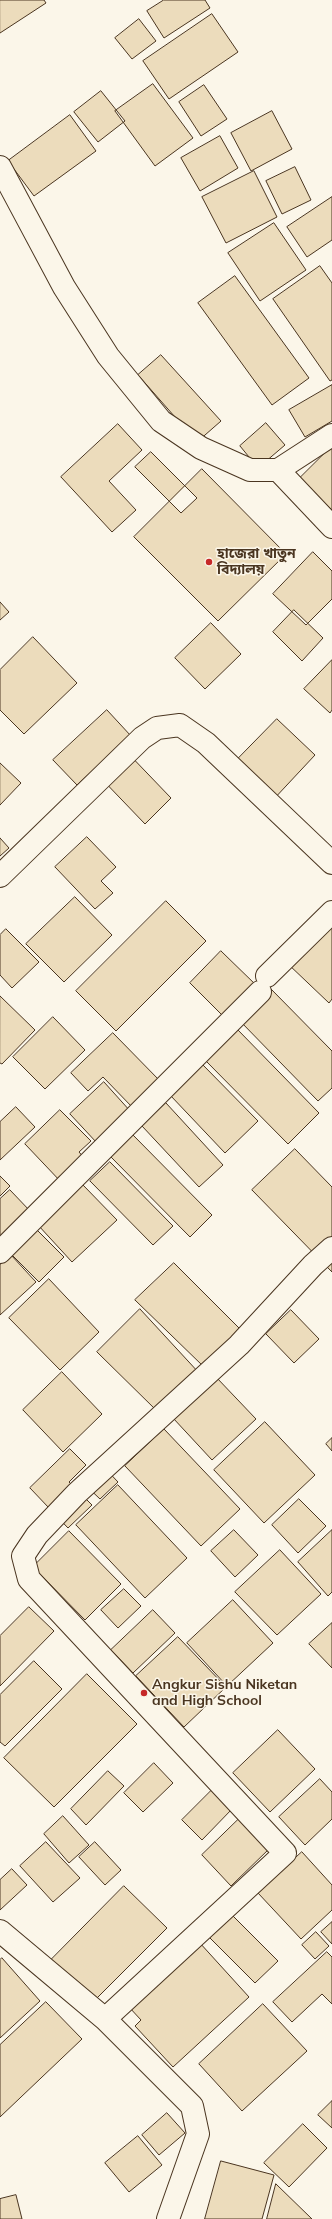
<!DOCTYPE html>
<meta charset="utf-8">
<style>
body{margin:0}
canvas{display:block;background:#fbf6e9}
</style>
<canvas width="332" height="2219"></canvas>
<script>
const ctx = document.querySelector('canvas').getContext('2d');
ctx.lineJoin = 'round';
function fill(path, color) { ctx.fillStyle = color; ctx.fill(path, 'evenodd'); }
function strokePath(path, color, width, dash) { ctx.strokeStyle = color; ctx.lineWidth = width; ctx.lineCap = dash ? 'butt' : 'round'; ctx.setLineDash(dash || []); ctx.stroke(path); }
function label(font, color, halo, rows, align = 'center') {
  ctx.font = font + ' Mulish,"Noto Sans Bengali",sans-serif'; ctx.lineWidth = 3; ctx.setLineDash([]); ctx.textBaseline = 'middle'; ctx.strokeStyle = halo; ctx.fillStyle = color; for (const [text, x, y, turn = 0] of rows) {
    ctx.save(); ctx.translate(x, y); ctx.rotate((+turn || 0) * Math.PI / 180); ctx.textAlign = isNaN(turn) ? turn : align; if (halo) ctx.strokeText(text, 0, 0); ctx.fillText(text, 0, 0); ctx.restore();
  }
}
const building = new Path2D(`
 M 0,0 L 44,0 L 46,3 L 0,33 Z
 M 164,0 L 205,0 L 210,8 L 164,38 L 147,11 Z
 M 212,14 L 238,52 L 169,99 L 143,61 Z
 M 139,19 L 156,41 L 132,59 L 115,38 Z
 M 153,84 L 193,138 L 155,166 L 115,111 Z
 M 204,85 L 227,119 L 201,136 L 179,102 Z
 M 101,91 L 125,121 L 98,142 L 74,112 Z
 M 272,111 L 292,149 L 251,171 L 231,133 Z
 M 70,115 L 96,151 L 34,196 L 8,161 Z
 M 220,136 L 238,168 L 200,191 L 181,158 Z
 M 295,167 L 311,200 L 282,214 L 266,181 Z
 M 254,171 L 277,217 L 226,243 L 202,197 Z
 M 332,197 L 332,240 L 307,257 L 287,227 Z
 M 274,223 L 306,270 L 260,301 L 228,253 Z
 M 320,266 L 332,283 L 332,380 L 330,381 L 273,299 Z
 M 235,276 L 309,378 L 272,405 L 198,303 Z
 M 161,355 L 221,421 L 197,442 L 138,375 Z
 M 332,385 L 332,421 L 305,437 L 289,410 Z
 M 266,423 L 285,445 L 258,468 L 240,446 Z
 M 118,424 L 142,450 L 109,481 L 136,510 L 112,532 L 61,477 Z
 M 332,446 L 332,510 L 300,478 Z
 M 151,452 L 197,498 L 181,513 L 135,467 Z
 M 202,469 L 286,554 L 218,621 L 134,537 Z
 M 313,552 L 332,571 L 332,599 L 306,625 L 273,594 Z
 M 0,602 L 9,612 L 0,620 Z
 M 294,610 L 323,638 L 302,661 L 273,632 Z
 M 211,623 L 241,654 L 205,689 L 175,658 Z
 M 33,637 L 77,683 L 24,734 L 0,710 L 0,670 Z
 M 332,660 L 332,710 L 330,713 L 304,689 Z
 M 107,710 L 131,736 L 77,785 L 53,760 Z
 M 277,719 L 315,755 L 272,801 L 233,764 Z
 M 123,748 L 171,798 L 145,824 L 97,774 Z
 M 0,763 L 21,783 L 0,805 Z
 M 87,837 L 116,867 L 101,881 L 113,893 L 95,909 L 55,867 Z
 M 0,838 L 9,848 L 0,856 Z
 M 75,897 L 112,935 L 64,982 L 26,944 Z
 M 166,901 L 206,941 L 116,1031 L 76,991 Z
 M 332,920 L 332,999 L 329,1003 L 287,963 Z
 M 6,929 L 39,962 L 12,988 L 0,975 L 0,935 Z
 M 221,951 L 257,986 L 225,1018 L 190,983 Z
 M 271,989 L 332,1051 L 332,1088 L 318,1101 L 239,1020 Z
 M 0,996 L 35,1030 L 2,1064 L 0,1063 Z
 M 53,1017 L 85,1050 L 45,1089 L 13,1057 Z
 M 237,1029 L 319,1113 L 288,1144 L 205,1060 Z
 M 113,1033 L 161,1082 L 134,1109 L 103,1077 L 88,1091 L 71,1073 Z
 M 202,1064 L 258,1121 L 225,1153 L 170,1095 Z
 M 104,1082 L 131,1112 L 97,1143 L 70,1114 Z
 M 166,1103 L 223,1165 L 199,1187 L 142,1126 Z
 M 16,1107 L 35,1127 L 0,1160 L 0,1122 Z
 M 60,1110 L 91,1141 L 79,1152 L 86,1160 L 62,1183 L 25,1144 Z
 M 131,1133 L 212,1215 L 190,1237 L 109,1155 Z
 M 295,1149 L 332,1187 L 332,1272 L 252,1190 Z
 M 110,1162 L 173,1226 L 153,1245 L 90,1181 Z
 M 0,1176 L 10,1186 L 0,1196 Z
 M 82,1184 L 117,1220 L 72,1262 L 38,1225 Z
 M 10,1190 L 31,1212 L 0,1241 L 0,1199 Z
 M 34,1227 L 64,1257 L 39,1282 L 9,1252 Z
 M 11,1255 L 36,1282 L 0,1315 L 0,1265 Z
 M 174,1263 L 241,1330 L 204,1367 L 135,1300 Z
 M 49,1279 L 99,1332 L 60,1370 L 9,1318 Z
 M 140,1309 L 200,1374 L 157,1411 L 97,1352 Z
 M 291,1310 L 319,1339 L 294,1363 L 266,1334 Z
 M 62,1372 L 102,1414 L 63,1452 L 23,1410 Z
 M 216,1377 L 256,1419 L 212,1460 L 173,1418 Z
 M 265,1422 L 315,1475 L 264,1523 L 214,1470 Z
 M 164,1429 L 240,1509 L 201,1546 L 125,1466 Z
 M 332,1438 L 332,1451 L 326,1444 Z
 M 70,1449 L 86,1465 L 69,1482 L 92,1505 L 68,1528 L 30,1488 Z
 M 100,1463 L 118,1482 L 100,1499 L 81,1481 Z
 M 118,1485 L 187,1558 L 145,1598 L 76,1525 Z
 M 299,1499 L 326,1526 L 298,1553 L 272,1525 Z
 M 234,1530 L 258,1555 L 235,1577 L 211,1551 Z
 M 332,1530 L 332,1592 L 328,1596 L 298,1562 Z
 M 69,1531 L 121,1584 L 85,1620 L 33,1567 Z
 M 280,1550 L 321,1594 L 277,1635 L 235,1592 Z
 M 124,1589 L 141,1606 L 118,1628 L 101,1610 Z
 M 233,1600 L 273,1643 L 227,1686 L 187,1643 Z
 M 29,1607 L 54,1631 L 0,1686 L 0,1636 Z
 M 153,1610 L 175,1633 L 133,1673 L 111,1650 Z
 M 332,1623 L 332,1668 L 309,1644 Z
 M 178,1637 L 226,1687 L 184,1727 L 136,1676 Z
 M 34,1661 L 62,1689 L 5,1746 L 0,1742 L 0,1695 Z
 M 87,1674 L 137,1724 L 54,1807 L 4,1758 Z
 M 278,1730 L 315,1769 L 270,1812 L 233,1773 Z
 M 154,1763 L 173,1783 L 143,1812 L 124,1793 Z
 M 108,1771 L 124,1786 L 86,1825 L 71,1809 Z
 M 320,1779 L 332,1792 L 332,1819 L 305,1845 L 279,1817 Z
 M 213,1789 L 233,1808 L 202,1840 L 182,1820 Z
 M 63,1816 L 89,1845 L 69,1863 L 44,1834 Z
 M 241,1817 L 270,1848 L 231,1886 L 202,1855 Z
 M 46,1842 L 80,1878 L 53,1902 L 20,1866 Z
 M 95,1842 L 121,1870 L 105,1885 L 79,1857 Z
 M 302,1852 L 332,1885 L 332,1910 L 301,1939 L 258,1893 Z
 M 12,1869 L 27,1885 L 0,1910 L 0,1880 Z
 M 124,1886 L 167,1928 L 91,2004 L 49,1962 Z
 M 230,1913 L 278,1961 L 255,1983 L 207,1935 Z
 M 332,1922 L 332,1944 L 321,1932 Z
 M 316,1932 L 329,1946 L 315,1959 L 302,1945 Z
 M 199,1942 L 249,1997 L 173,2067 L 135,2026 L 141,2020 L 129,2007 Z
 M 327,1952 L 332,1957 L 332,2004 L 322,1994 L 292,2022 L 273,2002 Z
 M 2,1958 L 40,2001 L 0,2038 L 0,1960 Z
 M 46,2002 L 82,2039 L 0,2117 L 0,2045 Z
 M 263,2004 L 307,2051 L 242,2111 L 199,2064 Z
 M 332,2101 L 332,2128 L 318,2115 Z
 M 167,2113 L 185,2133 L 159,2155 L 142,2135 Z
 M 303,2124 L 327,2148 L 289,2187 L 264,2163 Z
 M 138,2136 L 162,2165 L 129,2192 L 105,2163 Z
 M 221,2161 L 274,2175 L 262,2219 L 205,2219 Z
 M 276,2184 L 312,2219 L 267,2219 Z
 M 16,2195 L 22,2219 L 0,2219 L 0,2199 Z`);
const minor = new Path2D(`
 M 0,167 L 64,287 L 108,356 L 161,421 L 201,448 L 250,470 L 278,470 L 332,435
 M 278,470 L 332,527
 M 0,876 L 142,738 L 157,728 L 180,725 L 206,743 L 332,863
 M 267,976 L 332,912
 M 0,1252 L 260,992
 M 0,1931 L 105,2019 L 192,2106 L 198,2134 L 168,2219
 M 105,2019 L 285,1853 L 29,1579 L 23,1556 L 37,1535 L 77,1493 L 239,1345 L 313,1265 L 332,1248`);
const markers = [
 [209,562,4,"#c62828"],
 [144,1693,4,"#c62828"]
];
const poiNames = [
 ["হাজেরা খাতুন",217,554],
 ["বিদ্যালয়",217,570],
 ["Angkur Sishu Niketan",152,1685],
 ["and High School",152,1701]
];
fill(building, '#ecdcbc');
strokePath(building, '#4a3520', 1);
strokePath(minor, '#4a3520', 24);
strokePath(minor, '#fbf6e9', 22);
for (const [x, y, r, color] of markers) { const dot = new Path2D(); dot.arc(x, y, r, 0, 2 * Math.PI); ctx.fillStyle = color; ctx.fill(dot); strokePath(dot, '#fbf6e9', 1.5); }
label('bold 14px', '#4a3520', '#fbf6e9', poiNames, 'left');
</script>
